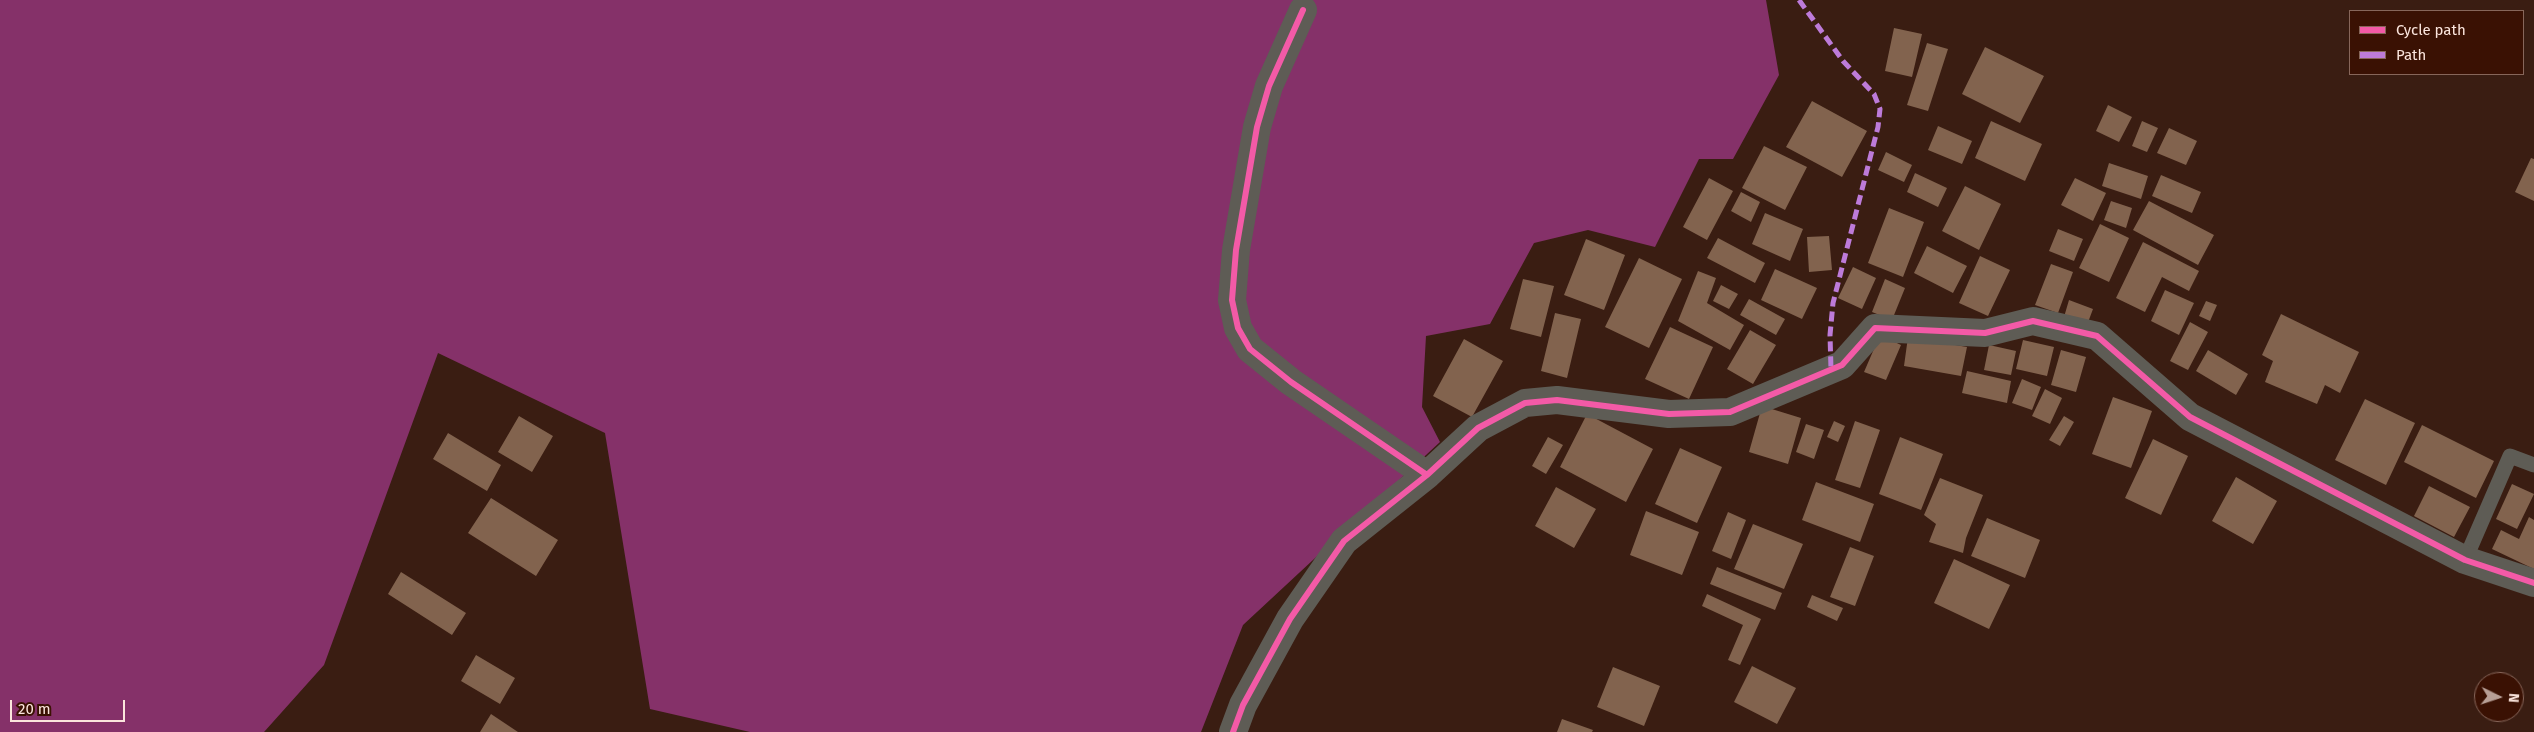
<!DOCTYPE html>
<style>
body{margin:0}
#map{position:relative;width:2534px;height:732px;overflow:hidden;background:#3a1d12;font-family:"Fira Sans",sans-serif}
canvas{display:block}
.legend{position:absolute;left:2349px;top:10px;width:175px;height:65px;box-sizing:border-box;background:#3a1103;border:1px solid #87665a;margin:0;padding:6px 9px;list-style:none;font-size:15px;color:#fbe5dd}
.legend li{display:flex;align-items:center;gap:10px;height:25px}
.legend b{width:25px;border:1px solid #87665a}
.north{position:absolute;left:2474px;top:672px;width:50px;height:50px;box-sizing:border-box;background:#3a1103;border:1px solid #87665a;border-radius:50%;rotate:94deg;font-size:14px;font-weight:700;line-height:20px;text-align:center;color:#fbe5dd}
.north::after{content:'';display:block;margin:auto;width:18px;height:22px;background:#b79f96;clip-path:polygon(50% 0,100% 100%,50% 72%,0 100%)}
.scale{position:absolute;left:10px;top:700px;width:115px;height:22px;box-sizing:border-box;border:2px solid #fbe5dd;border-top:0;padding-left:6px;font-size:15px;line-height:18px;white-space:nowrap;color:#fbe5dd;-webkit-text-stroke:4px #3a1103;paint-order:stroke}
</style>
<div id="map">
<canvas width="2534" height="732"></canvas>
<ul class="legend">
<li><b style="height:6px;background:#f35aa7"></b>Cycle path</li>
<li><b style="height:6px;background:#bd7bd9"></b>Path</li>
</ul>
<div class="north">N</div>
<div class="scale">20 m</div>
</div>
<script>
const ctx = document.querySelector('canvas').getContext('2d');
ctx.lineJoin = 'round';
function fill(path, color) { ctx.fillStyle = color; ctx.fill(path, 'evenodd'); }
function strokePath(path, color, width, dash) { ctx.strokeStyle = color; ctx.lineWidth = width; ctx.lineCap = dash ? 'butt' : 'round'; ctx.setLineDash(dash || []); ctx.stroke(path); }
const forest = new Path2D(`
 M 0,0 L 1766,0 L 1779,75 L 1733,159 L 1699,159 L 1655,247 L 1588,230 L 1534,243 L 1490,324 L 1426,336 L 1422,407 L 1440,442 L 1243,625 L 1201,732 L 750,732 L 650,709 L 605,433 L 438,353 L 324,665 L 264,732 L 0,732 Z`);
const building = new Path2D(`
 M 1894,28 L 1922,34 L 1912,77 L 1885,71 Z
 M 1927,43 L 1948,49 L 1928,111 L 1907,105 Z
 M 1985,47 L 2044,76 L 2020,123 L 1962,94 Z
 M 1812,101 L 1867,131 L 1842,177 L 1786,147 Z
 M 2108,105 L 2132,117 L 2119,142 L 2096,131 Z
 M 1991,121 L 2042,144 L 2025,181 L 1975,158 Z
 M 2142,121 L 2158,128 L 2147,152 L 2132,146 Z
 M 1938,126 L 1972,141 L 1962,164 L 1928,150 Z
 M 2169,128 L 2197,141 L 2186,165 L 2157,153 Z
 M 1764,146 L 1807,167 L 1785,210 L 1742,188 Z
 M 1886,152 L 1912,165 L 1904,182 L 1878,170 Z
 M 2531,158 L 2534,159 L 2534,201 L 2515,192 Z
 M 2109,163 L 2148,176 L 2141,199 L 2102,186 Z
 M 1915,173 L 1947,188 L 1938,207 L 1907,192 Z
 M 2161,175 L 2201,192 L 2192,213 L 2152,196 Z
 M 1709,178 L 1733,191 L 1707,240 L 1683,227 Z
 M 2075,178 L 2106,193 L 2093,221 L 2061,205 Z
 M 1965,186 L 2001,204 L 1979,250 L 1942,231 Z
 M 1741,192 L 1760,202 L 1751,222 L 1731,211 Z
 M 2111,201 L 2132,208 L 2126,228 L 2104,220 Z
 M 2149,201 L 2214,235 L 2198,265 L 2133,230 Z
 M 1889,208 L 1924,222 L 1903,277 L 1868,263 Z
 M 1765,213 L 1803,229 L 1790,261 L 1752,244 Z
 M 2100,224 L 2129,238 L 2109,282 L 2079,268 Z
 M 2058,229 L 2083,239 L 2074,261 L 2049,251 Z
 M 1829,236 L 1832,270 L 1809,272 L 1807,237 Z
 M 1718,238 L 1765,263 L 1755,283 L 1707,258 Z
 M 1586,239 L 1625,255 L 1604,310 L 1564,295 Z
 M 2143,242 L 2199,271 L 2189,291 L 2162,277 L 2145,312 L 2116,298 Z
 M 1927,246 L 1967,266 L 1953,293 L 1914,273 Z
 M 1980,256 L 2010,270 L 1988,316 L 1959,303 Z
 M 1639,258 L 1682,279 L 1649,348 L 1605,327 Z
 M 2051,264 L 2073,272 L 2058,313 L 2035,305 Z
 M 1853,267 L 1876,278 L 1862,309 L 1838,298 Z
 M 1775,269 L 1817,288 L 1802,319 L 1761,300 Z
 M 1698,271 L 1716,278 L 1707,303 L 1744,325 L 1730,350 L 1678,321 Z
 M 1523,279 L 1554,286 L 1541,337 L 1510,329 Z
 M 1885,279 L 1905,288 L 1892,320 L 1872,312 Z
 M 1721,285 L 1738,294 L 1729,309 L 1713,301 Z
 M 2165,290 L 2194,303 L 2179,335 L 2151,321 Z
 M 1749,299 L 1785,319 L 1776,335 L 1740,315 Z
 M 2069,300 L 2093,309 L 2087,325 L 2064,317 Z
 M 2206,301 L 2217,305 L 2210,321 L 2199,316 Z
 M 1555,313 L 1581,319 L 1567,378 L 1541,371 Z
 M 2281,314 L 2359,352 L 2340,393 L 2325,385 L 2317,404 L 2265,382 L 2273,361 L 2262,355 Z
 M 2190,322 L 2208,332 L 2188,370 L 2170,361 Z
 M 1670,327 L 1713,347 L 1689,399 L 1645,379 Z
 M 1750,330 L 1776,345 L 1753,384 L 1727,369 Z
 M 1880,335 L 1901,345 L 1886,380 L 1864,372 Z
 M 1908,337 L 1967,347 L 1961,376 L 1904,366 Z
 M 1464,339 L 1503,361 L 1472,417 L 1433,396 Z
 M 2023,340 L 2054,347 L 2047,376 L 2016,369 Z
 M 1989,345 L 2016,351 L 2011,375 L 1984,370 Z
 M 2061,350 L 2086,357 L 2076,392 L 2051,385 Z
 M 2208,350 L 2248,374 L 2236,395 L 2196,371 Z
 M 1967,371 L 2011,381 L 2007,403 L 1962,393 Z
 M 2022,379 L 2041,387 L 2032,410 L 2012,403 Z
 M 2045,389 L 2062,398 L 2050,424 L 2032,416 Z
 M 2113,397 L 2152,411 L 2131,468 L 2092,454 Z
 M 2365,399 L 2415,423 L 2386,485 L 2335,460 Z
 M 1762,406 L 1801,418 L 1788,464 L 1749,452 Z
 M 1587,414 L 1653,449 L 1626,502 L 1560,467 Z
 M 519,416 L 553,436 L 532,472 L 498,452 Z
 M 2064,416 L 2074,422 L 2060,446 L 2049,440 Z
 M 1834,421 L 1845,426 L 1838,442 L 1827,437 Z
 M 1855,421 L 1880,430 L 1860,488 L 1835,480 Z
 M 1806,424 L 1824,430 L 1814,459 L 1796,452 Z
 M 2422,425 L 2494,461 L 2476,498 L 2404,462 Z
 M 448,433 L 501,465 L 487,491 L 433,459 Z
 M 1548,437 L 1563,445 L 1546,474 L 1532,466 Z
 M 1900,437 L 1943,454 L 1921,510 L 1879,494 Z
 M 2153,439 L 2188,456 L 2161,515 L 2125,498 Z
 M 1680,448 L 1722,467 L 1697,523 L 1655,504 Z
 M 2236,477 L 2277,501 L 2253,544 L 2212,521 Z
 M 1940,478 L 1983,495 L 1966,538 L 1963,553 L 1929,542 L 1936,524 L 1924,515 Z
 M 1816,482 L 1874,504 L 1860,542 L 1802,520 Z
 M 2512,484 L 2534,494 L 2517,529 L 2496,519 Z
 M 2429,486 L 2470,507 L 2454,537 L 2414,516 Z
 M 1556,487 L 1596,509 L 1574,548 L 1535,526 Z
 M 491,498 L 558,540 L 536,576 L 468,533 Z
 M 1646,511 L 1699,532 L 1682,575 L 1630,555 Z
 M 1728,512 L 1746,520 L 1731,559 L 1712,551 Z
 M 2529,517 L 2534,520 L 2534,569 L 2492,549 L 2501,530 L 2519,539 Z
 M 1987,518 L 2040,540 L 2025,578 L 1971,556 Z
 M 1753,524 L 1803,544 L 1784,589 L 1734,569 Z
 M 1850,547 L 1874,556 L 1855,606 L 1830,597 Z
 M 1954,559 L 2010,585 L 1989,629 L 1934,603 Z
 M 1717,567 L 1782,593 L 1775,610 L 1710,584 Z
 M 401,572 L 466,613 L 452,635 L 388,594 Z
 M 1707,594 L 1761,619 L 1740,665 L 1728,660 L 1743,625 L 1702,606 Z
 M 1812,595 L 1843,608 L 1837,621 L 1807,607 Z
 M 476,655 L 515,678 L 500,704 L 461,681 Z
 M 1752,666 L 1796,688 L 1777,724 L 1734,702 Z
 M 1613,667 L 1660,686 L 1644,726 L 1597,707 Z
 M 491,714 L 518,732 L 480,732 Z
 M 1562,719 L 1593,730 L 1592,732 L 1557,732 Z`);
const service = new Path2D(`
 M 2465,560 L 2510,456 L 2534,465`);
const minor = new Path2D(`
 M 1303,10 L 1269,86 L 1257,127 L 1236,250 L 1232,300 L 1238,328 L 1250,349 L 1291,382 L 1427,475
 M 1233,732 L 1243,705 L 1290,619 L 1344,541 L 1427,475 L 1478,428 L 1525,403 L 1557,400 L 1669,414 L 1730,412 L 1842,365 L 1875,328 L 1985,333 L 2033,321 L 2097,336 L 2190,417 L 2465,560 L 2534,583`);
const quiet = new Path2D(`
 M 1799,0 L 1843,61 L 1874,94 L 1880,109 L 1878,127 L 1833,303 L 1830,335 L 1831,369`);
const cycleway = new Path2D(`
 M 1303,10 L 1269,86 L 1257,127 L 1236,250 L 1232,300 L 1238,328 L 1250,349 L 1291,382 L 1427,475
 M 1233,732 L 1243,705 L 1290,619 L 1344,541 L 1427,475 L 1478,428 L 1525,403 L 1557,400 L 1669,414 L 1730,412 L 1842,365 L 1875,328 L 1985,333 L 2033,321 L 2097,336 L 2190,417 L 2465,560 L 2534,583`);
fill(forest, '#853169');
fill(building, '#82634e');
strokePath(service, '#5e5c55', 15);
strokePath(minor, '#5e5c55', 28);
strokePath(quiet, '#bd7bd9', 5, [10, 5]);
strokePath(cycleway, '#f35aa7', 6);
</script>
